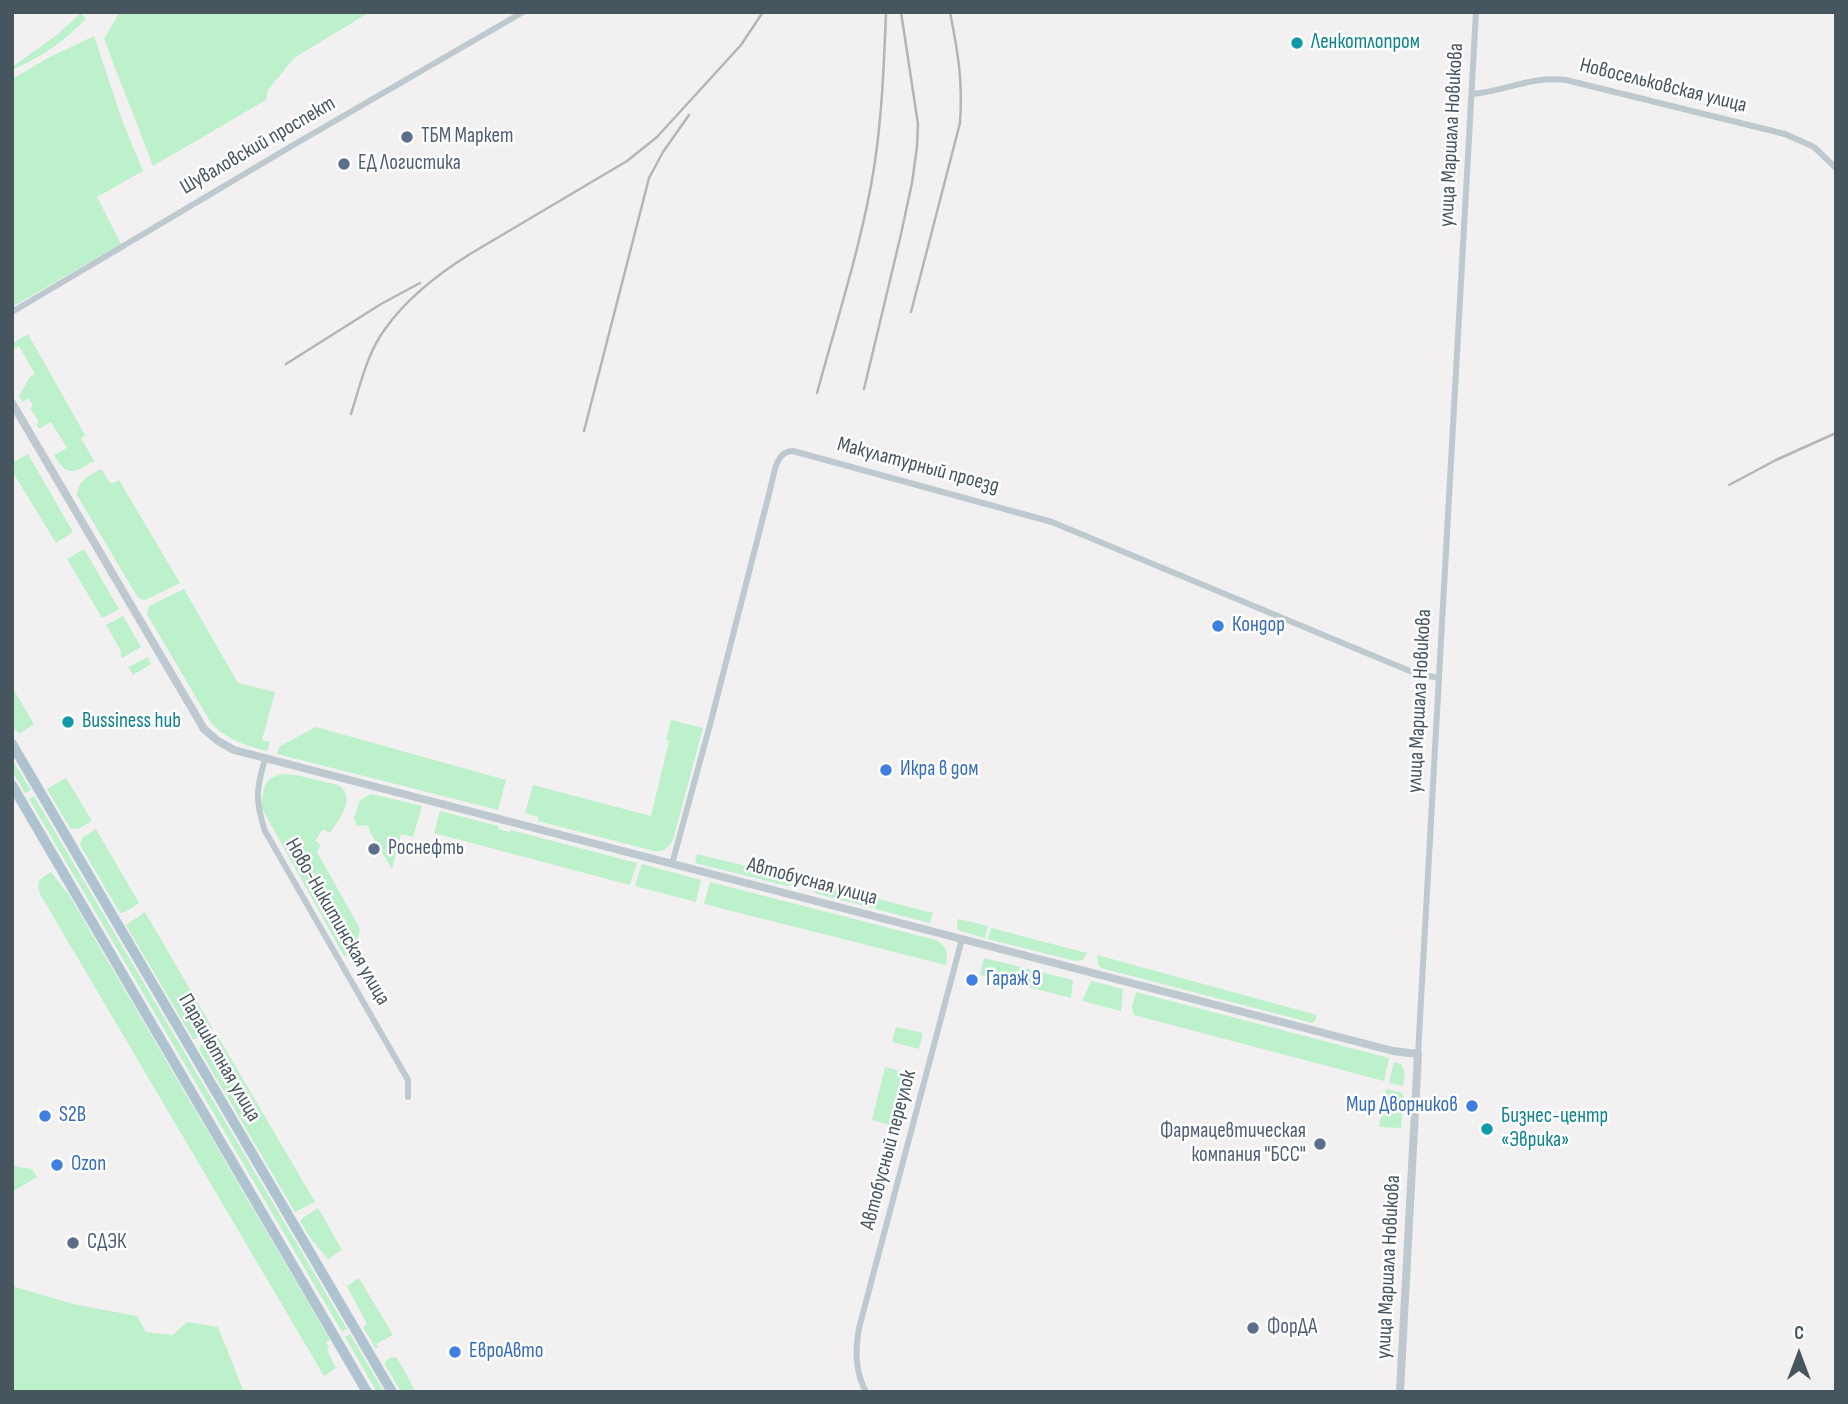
<!DOCTYPE html>
<meta charset="utf-8">
<style>
body{margin:0}
#map{position:relative;width:1848px;height:1404px;overflow:hidden;background:#f2f0f0;font-family:"Sofia Sans Condensed",sans-serif}
canvas{display:block}
.frame{position:absolute;inset:0;border:14px solid #47555e;pointer-events:none}
.north{position:absolute;left:1764px;top:1320px;width:70px;height:70px;-webkit-text-stroke:5px #fff;paint-order:stroke;rotate:0deg;font-size:19px;font-weight:700;line-height:28px;text-align:center;color:#47555e}
.north::after{content:'';display:block;margin:auto;width:24px;height:32px;background:#47555e;clip-path:polygon(50% 0,100% 100%,50% 72%,0 100%)}
</style>
<div id="map">
<canvas width="1848" height="1404"></canvas>
<div class="frame"></div>
<div class="north">С</div>
</div>
<script>
const ctx = document.querySelector('canvas').getContext('2d');
ctx.lineJoin = 'round';
function fill(path, color) { ctx.fillStyle = color; ctx.fill(path, 'evenodd'); }
function strokePath(path, color, width, dash) { ctx.strokeStyle = color; ctx.lineWidth = width; ctx.lineCap = dash ? 'butt' : 'round'; ctx.setLineDash(dash || []); ctx.stroke(path); }
function label(font, color, halo, rows, align = 'center') {
  ctx.font = font + ' "Sofia Sans Condensed",sans-serif'; ctx.lineWidth = 5; ctx.setLineDash([]); ctx.textBaseline = 'middle'; ctx.strokeStyle = halo; ctx.fillStyle = color; for (const [text, x, y, turn = 0] of rows) {
    ctx.save(); ctx.translate(x, y); ctx.rotate((+turn || 0) * Math.PI / 180); ctx.textAlign = isNaN(turn) ? turn : align; if (halo) ctx.strokeText(text, 0, 0); ctx.fillText(text, 0, 0); ctx.restore();
  }
}
const green = new Path2D(`
 M 120,12 L 370,12 L 294,58 L 268,90 L 266,100 L 153,166 L 104,39 Z
 M 81,13 L 86,19 C 60,44 45,55 12,70 L 12,67 L 57,35 Z
 M 94,36 L 122,120 L 143,171 L 97,197 L 121,244 L 12,307 L 12,79 L 50,57 Z
 M 28,334 L 85,435 L 81,438 L 94,461 C 74,472 68,479 54,455 L 67,448 L 51,422 L 39,429 L 36,424 L 39,422 L 30,408 L 33,406 L 29,398 L 22,402 L 19,396 L 30,377 L 35,374 L 19,346 L 12,350 L 12,344 Z
 M 28,454 L 73,532 L 56,543 L 12,471 L 12,463 Z
 M 101,469 L 111,484 L 119,480 L 180,583 L 145,600 L 138,598 L 77,495 C 79,479 89,476 101,469 Z
 M 84,549 L 119,609 L 102,618 L 67,559 Z
 M 184,589 L 238,683 L 275,692 L 262,740 L 270,742 L 267,751 C 245,745 227,740 211,723 L 147,614 L 149,606 Z
 M 123,616 L 141,647 L 122,658 L 120,654 L 122,653 L 106,625 Z
 M 148,657 L 151,664 L 133,675 L 128,667 Z
 M 12,687 L 34,724 L 19,734 L 12,726 Z
 M 671,720 L 703,728 L 673,840 C 668,848 663,852 654,851 L 538,821 L 538,817 L 525,813 L 533,785 L 651,816 L 669,741 L 666,740 Z
 M 316,727 L 506,780 L 498,810 L 277,754 L 280,746 Z
 M 12,759 L 31,790 L 25,793 L 12,771 Z
 M 283,774 L 296,775 L 338,785 C 357,798 339,819 330,833 L 323,829 L 315,841 L 321,845 L 317,852 L 358,925 L 360,929 L 354,953 L 352,956 L 344,956 L 261,807 C 265,787 261,779 283,774 Z
 M 66,778 L 92,821 L 78,829 L 70,828 L 47,789 Z
 M 372,794 L 422,806 L 413,837 L 401,834 L 392,869 L 370,832 L 368,825 L 357,826 L 354,818 L 360,800 Z
 M 34,796 L 347,1329 L 342,1332 L 29,799 Z
 M 440,811 L 498,826 L 498,829 L 510,832 L 511,830 L 637,863 L 630,885 L 434,833 Z
 M 96,829 L 139,903 L 125,912 L 120,913 L 80,845 L 82,838 Z
 M 697,854 L 798,879 L 791,885 L 787,886 L 695,863 Z
 M 642,864 L 701,880 L 696,902 L 635,886 Z
 M 51,872 L 69,895 L 330,1340 L 326,1342 L 329,1348 L 327,1350 L 336,1368 L 324,1376 L 40,894 L 38,887 L 39,880 Z
 M 807,881 L 875,899 L 873,908 L 817,894 L 808,887 Z
 M 710,882 L 936,940 C 947,947 948,953 946,965 L 704,904 Z
 M 878,899 L 933,913 L 930,923 L 875,909 Z
 M 145,912 L 213,1029 L 198,1038 L 193,1039 L 126,925 Z
 M 958,919 L 988,926 L 985,938 L 958,930 L 957,926 Z
 M 991,928 L 1087,953 L 1083,960 L 1075,961 L 988,939 Z
 M 1097,955 L 1317,1015 L 1315,1021 L 1312,1023 L 1101,968 L 1098,964 Z
 M 984,958 L 1073,980 L 1071,998 L 980,975 Z
 M 1091,981 L 1123,989 L 1121,1011 L 1082,1001 Z
 M 1136,992 L 1389,1058 L 1384,1081 L 1134,1015 L 1132,1007 Z
 M 896,1027 L 923,1033 L 919,1049 L 892,1042 Z
 M 217,1035 L 315,1202 L 295,1212 L 199,1049 L 202,1044 Z
 M 1394,1062 L 1401,1064 C 1406,1072 1405,1078 1403,1086 L 1389,1083 Z
 M 885,1067 L 912,1074 L 899,1124 L 894,1126 L 872,1120 Z
 M 1386,1089 L 1403,1093 L 1401,1128 L 1379,1127 Z
 M 12,1166 L 32,1169 L 37,1177 L 12,1192 Z
 M 318,1208 L 342,1250 L 328,1259 L 311,1239 L 300,1221 L 303,1218 Z
 M 359,1278 L 393,1335 L 376,1344 L 378,1347 L 376,1349 L 363,1327 L 367,1324 L 347,1286 Z
 M 12,1286 L 73,1304 L 137,1316 L 146,1332 L 173,1335 L 187,1322 L 218,1327 L 244,1392 L 12,1392 Z
 M 350,1334 L 384,1392 L 377,1392 L 345,1337 Z
 M 392,1357 L 397,1358 L 416,1392 L 401,1392 L 385,1365 L 385,1361 Z`);
const minor = new Path2D(`
 M 1472,94 C 1507,91 1528,76 1566,80 L 1785,134 L 1814,147 L 1836,168
 M 12,312 L 295,144 L 523,12
 M 265,759 C 256,790 255,800 265,831 L 408,1080 L 408,1097
 M 672,864 L 711,721 L 770,490 C 774,475 775,451 793,451 L 1052,522 L 1417,674 L 1439,678
 M 1418,1054 L 1476,12
 M 866,1392 C 855,1371 855,1351 859,1328 L 962,939`);
const tertiary = new Path2D(`
 M 12,403 L 204,729 L 218,741 L 234,750 L 1370,1045 L 1393,1051 L 1418,1054 L 1400,1392`);
const primary = new Path2D(`
 M 12,744 L 392,1392
 M 12,785 L 367,1392`);
const rail = new Path2D(`
 M 911,312 L 960,123 C 963,81 958,53 950,12
 M 286,364 L 381,304 L 420,283
 M 864,389 L 901,234 L 912,183 L 917,147 L 918,124 L 901,12
 M 817,393 C 837,319 862,243 874,168 C 882,117 884,64 886,12
 M 351,414 C 360,386 367,353 385,329 C 407,298 438,274 470,254 L 627,161 L 657,137 L 741,45 L 763,12
 M 584,431 L 649,178 L 663,152 L 689,115
 M 1729,485 L 1776,460 L 1836,433`);
const markers = [
 [1297,43,7,"#0f9aa8"],
 [407,137,7,"#5c6f8a"],
 [344,164,7,"#5c6f8a"],
 [1218,626,7,"#3f7fe0"],
 [68,722,7,"#0f9aa8"],
 [886,770,7,"#3f7fe0"],
 [374,849,7,"#5c6f8a"],
 [972,980,7,"#3f7fe0"],
 [1472,1106,7,"#3f7fe0"],
 [45,1116,7,"#3f7fe0"],
 [1487,1129,7,"#0f9aa8"],
 [1320,1144,7,"#5c6f8a"],
 [57,1165,7,"#3f7fe0"],
 [73,1243,7,"#5c6f8a"],
 [1253,1328,7,"#5c6f8a"],
 [455,1352,7,"#3f7fe0"]
];
const cultureNames = [
 ["Ленкотлопром",1311,43],
 ["Bussiness hub",82,722],
 ["Бизнес-центр",1501,1117],
 ["«Эврика»",1501,1141]
];
const streetNames = [
 ["Новосельковская улица",1663,86,14],
 ["улица Маршала Новикова",1452,135,-87],
 ["Шуваловский проспект",258,146,-30],
 ["Макулатурный проезд",918,466,15],
 ["улица Маршала Новикова",1420,701,-87],
 ["Автобусная улица",812,882,15],
 ["Ново-Никитинская улица",337,922,60],
 ["Парашютная улица",219,1058,60],
 ["Автобусный переулок",889,1150,-75],
 ["улица Маршала Новикова",1389,1267,-87]
];
const serviceNames = [
 ["ТБМ Маркет",421,137],
 ["ЕД Логистика",358,164],
 ["Роснефть",388,849],
 ["Фармацевтическая",1306,1132,"right"],
 ["компания \"БСС\"",1306,1156,"right"],
 ["СДЭК",87,1243],
 ["ФорДА",1267,1328]
];
const shopNames = [
 ["Кондор",1232,626],
 ["Икра в дом",900,770],
 ["Гараж 9",986,980],
 ["Мир Дворников",1458,1106,"right"],
 ["S2B",59,1116],
 ["Ozon",71,1165],
 ["ЕвроАвто",469,1352]
];
fill(green, '#bdf1cc');
strokePath(minor, '#bdc9cf', 6);
strokePath(tertiary, '#bdc9cf', 8);
strokePath(primary, '#afc2cf', 10);
strokePath(rail, '#b2b6ba', 2.5);
for (const [x, y, r, color] of markers) { const dot = new Path2D(); dot.arc(x, y, r, 0, 2 * Math.PI); ctx.fillStyle = color; ctx.fill(dot); strokePath(dot, '#fff', 2.5); }
label('21px', '#0d838f', '#fff', cultureNames, 'left');
label('21px', '#47555e', '#fff', streetNames);
label('21px', '#4e5e75', '#fff', serviceNames, 'left');
label('21px', '#366cbe', '#fff', shopNames, 'left');
</script>
